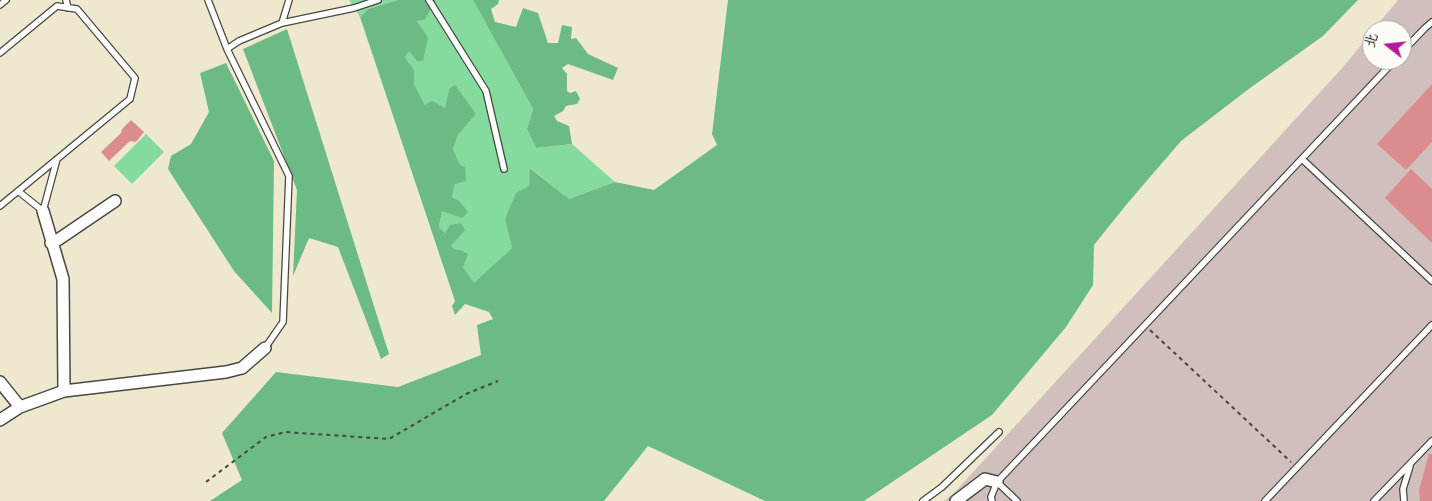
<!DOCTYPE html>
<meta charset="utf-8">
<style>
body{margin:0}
#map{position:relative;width:1432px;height:501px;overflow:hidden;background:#eee9ce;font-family:"Gochi Hand","LXGW WenKai TC",sans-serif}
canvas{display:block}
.north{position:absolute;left:1362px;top:20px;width:50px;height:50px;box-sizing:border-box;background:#fdfcf7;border:1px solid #a9a8a5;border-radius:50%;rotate:286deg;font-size:14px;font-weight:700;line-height:20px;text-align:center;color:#2b2b2b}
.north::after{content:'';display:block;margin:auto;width:18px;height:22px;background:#b5179e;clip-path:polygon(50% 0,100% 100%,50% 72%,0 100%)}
</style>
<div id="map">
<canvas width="1432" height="501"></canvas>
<div class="north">北</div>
</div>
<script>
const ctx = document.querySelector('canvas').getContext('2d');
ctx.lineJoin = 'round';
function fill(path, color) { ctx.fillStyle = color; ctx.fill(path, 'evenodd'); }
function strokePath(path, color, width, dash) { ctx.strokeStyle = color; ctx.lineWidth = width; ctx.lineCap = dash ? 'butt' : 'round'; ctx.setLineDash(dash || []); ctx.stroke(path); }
const industrial = new Path2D(`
 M 1398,0 L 1432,0 L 1432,501 L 944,501 L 954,493 L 1343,67 L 1372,32 L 1372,60 L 1402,60 L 1402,30 L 1373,30 Z`);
const green = new Path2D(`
 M 349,0 L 398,0 L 368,9 L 360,17 Z
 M 436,0 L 473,0 L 533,109 L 527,129 L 536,148 L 572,144 L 615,182 L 569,199 L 531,168 L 529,187 L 505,219 L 512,248 L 474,284 L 463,267 L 456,250 L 451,246 L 445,233 L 439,227 L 442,210 L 462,218 L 452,197 L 455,183 L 466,180 L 453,149 L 458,135 L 476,114 L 449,89 L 445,108 L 425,105 L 414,84 L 414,70 L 405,57 L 409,50 L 428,37 L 417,21 L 425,20 Z
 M 146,134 L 164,152 L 132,184 L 114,166 Z`);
const forest = new Path2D(`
 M 398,0 L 436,0 L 425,20 L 417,21 L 428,37 L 423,61 L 417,61 L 409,51 L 405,57 L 414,70 L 414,84 L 425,105 L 432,101 L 445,108 L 449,89 L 455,85 L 476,114 L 458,135 L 453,149 L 460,165 L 465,167 L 466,181 L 455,184 L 452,197 L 459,201 L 468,212 L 462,218 L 442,211 L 439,227 L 445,233 L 450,225 L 461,223 L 465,230 L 451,246 L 456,250 L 460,250 L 468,254 L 463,267 L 474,283 L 512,248 L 505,219 L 516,193 L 529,186 L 530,168 L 569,199 L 615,182 L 654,190 L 717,145 L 712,134 L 728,0 L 1358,0 L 1323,36 L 1250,88 L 1181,141 L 1126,205 L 1094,245 L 1093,285 L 1066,327 L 992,415 L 864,501 L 765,501 L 648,446 L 604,501 L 210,501 L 242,480 L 222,433 L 276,372 L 398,387 L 481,355 L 477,325 L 493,319 L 489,312 L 465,304 L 455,315 L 452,306 L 455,301 L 360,17 L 368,9 Z
 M 473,0 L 499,0 L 498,4 L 491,9 L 495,22 L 516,27 L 523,8 L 538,13 L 548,43 L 558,43 L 562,25 L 572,27 L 571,39 L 576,38 L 588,54 L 618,68 L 613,80 L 568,64 L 562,68 L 567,74 L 567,91 L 570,93 L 576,91 L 580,99 L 577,104 L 566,106 L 563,111 L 554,116 L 557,121 L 569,126 L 572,144 L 536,148 L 527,129 L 533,109 Z
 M 287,29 L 389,354 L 381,359 L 338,247 L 309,238 L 293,276 L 297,190 L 243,49 Z
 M 226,63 L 274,161 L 272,313 L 234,271 L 168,169 L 171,156 L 191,144 L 209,112 L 200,73 Z`);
const building = new Path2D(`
 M 1432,84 L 1432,142 L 1406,170 L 1377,144 Z
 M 131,120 L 144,132 L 136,142 L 130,141 L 109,161 L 101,152 L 121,133 L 122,129 Z
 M 1411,169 L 1432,189 L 1432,243 L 1385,198 Z
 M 1429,454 L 1432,454 L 1432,501 L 1420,501 L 1419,490 Z`);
const path = new Path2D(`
 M 1150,330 L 1291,462
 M 206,482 L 266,437 L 285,432 L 389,439 L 466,394 L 498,381`);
const lane = new Path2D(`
 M 66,0 L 68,8
 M 208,0 L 227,49 L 289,176 L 283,322 L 265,348
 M 429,0 L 486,91 L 504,169
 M 0,5 L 6,0
 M 282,23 L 289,0
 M 227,49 L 239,41 L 282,23 L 354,8 L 378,0
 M 1402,52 L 1425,28 L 1432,22
 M 0,53 L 57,6 L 77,9 L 135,78 L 130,99 L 0,206
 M 1302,159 L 1432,281
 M 18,191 L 43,211 L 57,159
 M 997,482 L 1017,501
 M 923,501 L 942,487 L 999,432
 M 992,501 L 991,497 L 997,482 L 1395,60
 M 1265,501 L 1432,325
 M 1374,501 L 1432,441
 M 1404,501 L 1403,489 L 1410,466`);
const street = new Path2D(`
 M 43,211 L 63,279 L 64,391
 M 51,243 L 59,239 L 115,201
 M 0,382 L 20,407
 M 0,420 L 20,407 L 64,391 L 226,372 L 242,368 L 265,348
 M 956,501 L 985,479 L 997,482`);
fill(industrial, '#d1bfbd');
fill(green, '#85da9d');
fill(forest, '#6cba84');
fill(building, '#db8d8d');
strokePath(lane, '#484843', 8);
strokePath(street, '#484843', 14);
strokePath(path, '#484843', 2, [4, 4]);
strokePath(lane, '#fff', 5.5);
strokePath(street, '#fff', 11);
</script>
